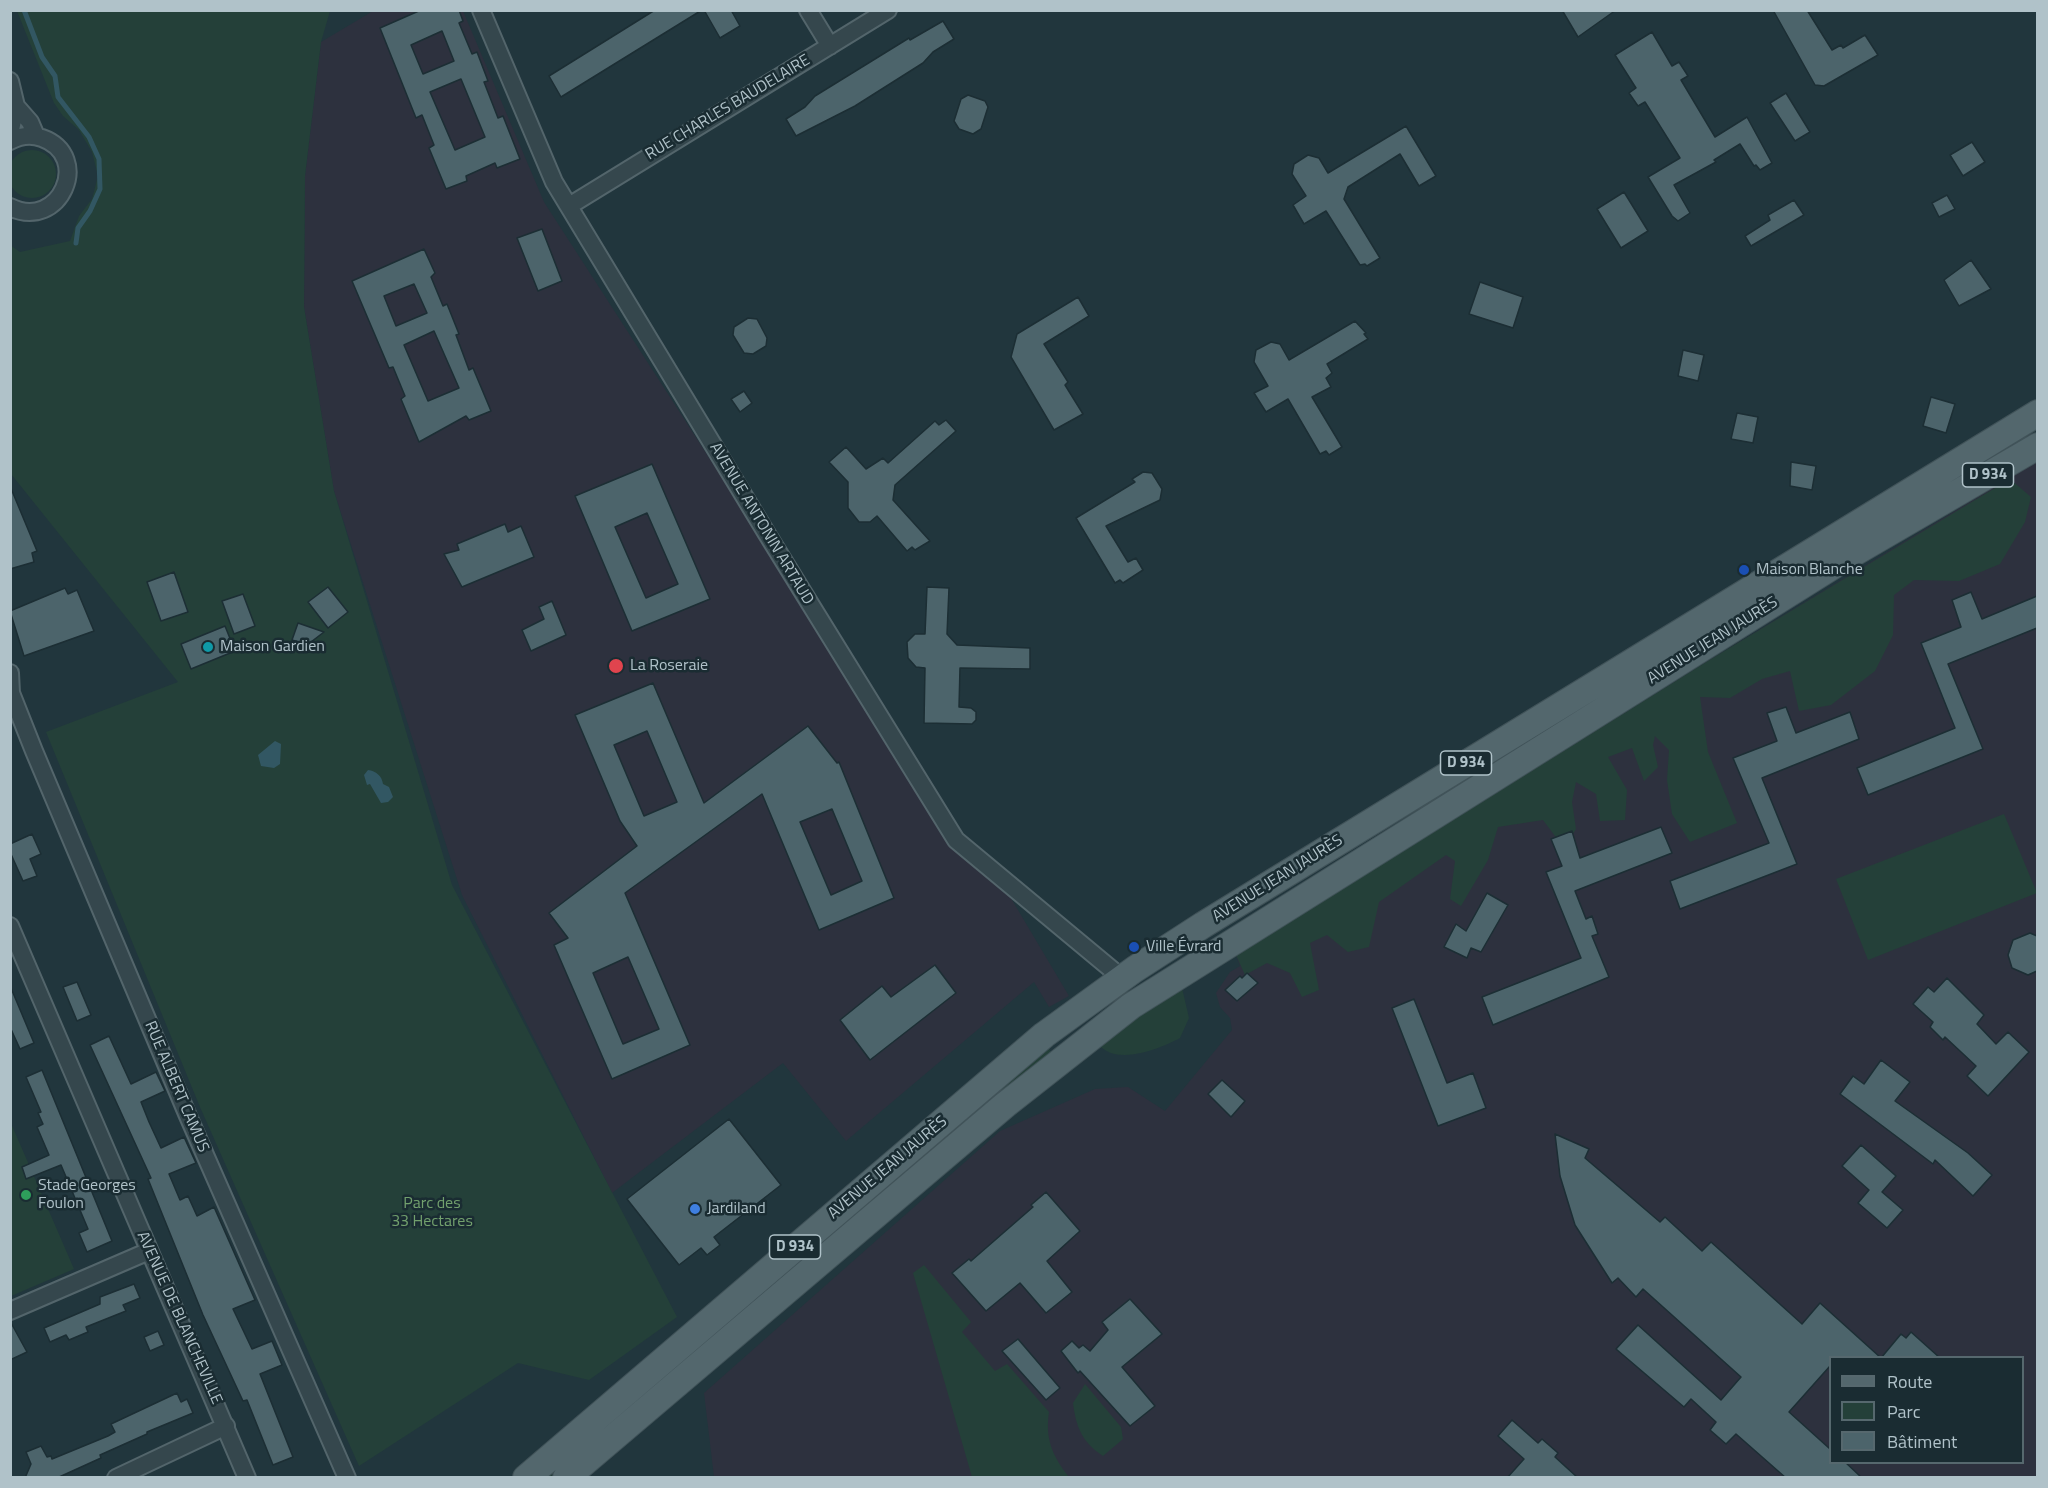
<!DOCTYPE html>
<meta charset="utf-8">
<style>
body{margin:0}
#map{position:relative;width:2048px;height:1488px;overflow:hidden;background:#21363d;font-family:"Titillium Web",sans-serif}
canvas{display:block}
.frame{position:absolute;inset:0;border:12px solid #b0c2c9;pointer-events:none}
.legend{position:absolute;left:1829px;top:1356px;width:195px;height:108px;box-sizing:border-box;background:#1a2c32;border:2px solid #56686e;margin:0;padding:8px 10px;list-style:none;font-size:18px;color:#b0c2c9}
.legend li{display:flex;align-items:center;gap:12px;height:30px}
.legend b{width:30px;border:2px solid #56686e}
</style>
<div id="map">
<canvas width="2048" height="1488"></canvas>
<div class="frame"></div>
<ul class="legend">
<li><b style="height:8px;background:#53676d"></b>Route</li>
<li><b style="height:16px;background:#244039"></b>Parc</li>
<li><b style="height:16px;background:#4c646b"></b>Bâtiment</li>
</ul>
</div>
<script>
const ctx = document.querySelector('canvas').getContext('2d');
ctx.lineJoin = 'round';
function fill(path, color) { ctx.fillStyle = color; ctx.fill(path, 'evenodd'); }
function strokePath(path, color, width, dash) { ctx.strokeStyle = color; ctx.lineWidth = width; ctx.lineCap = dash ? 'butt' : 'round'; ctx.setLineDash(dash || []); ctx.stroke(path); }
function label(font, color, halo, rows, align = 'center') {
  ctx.font = font + ' "Titillium Web",sans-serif'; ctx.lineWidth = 5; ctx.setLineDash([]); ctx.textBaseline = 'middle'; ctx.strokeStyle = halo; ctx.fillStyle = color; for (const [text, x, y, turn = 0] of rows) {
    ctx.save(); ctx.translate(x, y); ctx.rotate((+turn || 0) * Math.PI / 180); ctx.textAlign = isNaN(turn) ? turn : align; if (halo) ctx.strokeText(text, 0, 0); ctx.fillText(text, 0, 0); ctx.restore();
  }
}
const medical = new Path2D(`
 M 373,11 L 463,11 L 544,202 L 956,840 L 999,878 L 1069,996 L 1049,1007 L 1034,982 L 846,1141 L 783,1063 L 612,1193 L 462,895 L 334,491 L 304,307 L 305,176 L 321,42 Z
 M 2037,461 L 2037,1477 L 714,1477 L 704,1393 L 1000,1131 L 1095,1089 L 1128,1087 L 1165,1111 L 1232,1030 L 1230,1018 L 1220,1007 L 1216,993 L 1230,972 L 1240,966 L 1236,955 L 1708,661 ZM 1830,1358 L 2022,1358 L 2022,1462 L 1830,1462 Z`);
const green = new Path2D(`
 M 17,11 L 330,11 L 321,42 L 305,176 L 304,307 L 334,491 L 452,885 L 677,1317 L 589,1380 L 518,1363 L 359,1466 L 200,1107 L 46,732 L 178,682 L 11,474 L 10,245 L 20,252 L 70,241 L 79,216 L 92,199 L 98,176 L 92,152 L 79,130 L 63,116 L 54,103 Z
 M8 174a24 24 0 1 1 48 0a24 24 0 1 1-48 0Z
 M 2010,479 L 2031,497 L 2025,522 L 2000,564 L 1959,581 L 1914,580 L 1894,595 L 1893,635 L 1875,671 L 1831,705 L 1799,711 L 1790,671 L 1762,679 L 1730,698 L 1700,697 L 1708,752 L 1737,823 L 1690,842 L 1672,814 L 1667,780 L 1669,750 L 1655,736 L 1653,745 L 1658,767 L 1644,781 L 1632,748 L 1608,757 L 1627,790 L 1625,820 L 1600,821 L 1596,794 L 1576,782 L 1572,802 L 1576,829 L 1564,848 L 1543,820 L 1498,827 L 1488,860 L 1461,906 L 1450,899 L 1455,861 L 1446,855 L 1379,902 L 1369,947 L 1348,952 L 1327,935 L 1310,943 L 1319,990 L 1302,997 L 1290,973 L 1267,963 L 1245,975 L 1236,955 L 1708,661 Z
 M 2004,814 L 2037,893 L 1868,960 L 1836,879 Z
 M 1182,988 L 1189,1018 L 1180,1038 C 1159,1049 1117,1066 1099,1045 L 1129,1019 Z
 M 1047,1045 L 1052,1054 L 550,1477 L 540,1478 Z
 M 10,1121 L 74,1269 L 11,1296 L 10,1296 Z
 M 924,1265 L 971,1322 L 962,1332 L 995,1371 L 1007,1364 L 1049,1412 C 1045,1438 1052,1455 1068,1476 L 972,1477 L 913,1273 Z
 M 1085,1384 L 1121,1427 L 1123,1439 L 1103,1456 C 1082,1442 1076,1427 1073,1403 Z`);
const water = new Path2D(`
 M 275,741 L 281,744 L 280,764 L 274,768 L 261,766 L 258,755 Z
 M 368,770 C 376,771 382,776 383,784 L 389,787 L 393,797 L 388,802 L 381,803 L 370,784 L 367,785 L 364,775 Z`);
const stream = new Path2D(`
 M 24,10 L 42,57 L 55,76 L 58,97 L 89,137 L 99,159 L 100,189 L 90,211 L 78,228 L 76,243`);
const building = new Path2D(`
 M 421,10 L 459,10 L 463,21 L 459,23 L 472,54 L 477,52 L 488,81 L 484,82 L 498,118 L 503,116 L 520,159 L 497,168 L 495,163 L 466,176 L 467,181 L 446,189 L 429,148 L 434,145 L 422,115 L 416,118 L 380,28 ZM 442,31 L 454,61 L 423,74 L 411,45 ZM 461,79 L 485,137 L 455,150 L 430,92 Z
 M 655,10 L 702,10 L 561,97 L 549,76 Z
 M 704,10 L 731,10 L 740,26 L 720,38 Z
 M 1562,10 L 1616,10 L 1578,37 Z
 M 1773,10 L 1807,10 L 1832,50 L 1841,45 L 1843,48 L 1865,35 L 1878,55 L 1824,86 L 1815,85 Z
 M 943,21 L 954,39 L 933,52 L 923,63 L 855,106 L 796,136 L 786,119 L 805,107 L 815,96 L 909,38 L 910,40 Z
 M 1652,32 L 1672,66 L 1679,62 L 1688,76 L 1681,80 L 1715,137 L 1747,117 L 1772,163 L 1760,170 L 1756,165 L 1754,166 L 1740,144 L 1714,160 L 1716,162 L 1674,185 L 1690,213 L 1678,221 L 1672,216 L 1648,177 L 1680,158 L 1645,102 L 1638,106 L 1629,93 L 1636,88 L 1615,55 Z
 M 1786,93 L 1810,132 L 1795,141 L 1770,103 Z
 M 968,95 L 985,101 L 988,107 L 981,129 L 973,134 L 959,129 L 954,121 L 961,99 Z
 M 1406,126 L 1436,176 L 1419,186 L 1400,154 L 1348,187 L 1344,199 L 1380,258 L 1367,266 L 1365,264 L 1360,265 L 1326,211 L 1304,224 L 1293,205 L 1306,196 L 1292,174 L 1294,164 L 1308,155 L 1319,158 L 1328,173 Z
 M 1972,142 L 1985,162 L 1963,176 L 1950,155 Z
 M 1624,192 L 1648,231 L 1621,248 L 1597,209 Z
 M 1947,195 L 1955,209 L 1939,217 L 1932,203 Z
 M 1794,200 L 1804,215 L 1751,246 L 1745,236 L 1770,220 L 1768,215 Z
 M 542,229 L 562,281 L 538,291 L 517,238 Z
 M 424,249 L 435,273 L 431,277 L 443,306 L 447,304 L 459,334 L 456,335 L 469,370 L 473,368 L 491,411 L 469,420 L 466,416 L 419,442 L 401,399 L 405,396 L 393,367 L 389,368 L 352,281 ZM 414,284 L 427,313 L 396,326 L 384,296 ZM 434,331 L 459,388 L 428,401 L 404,345 Z
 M 1971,260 L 1991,289 L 1959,306 L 1944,280 Z
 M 1480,282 L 1523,297 L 1513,328 L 1469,314 Z
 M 1078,297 L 1089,316 L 1044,344 L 1068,382 L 1065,385 L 1083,414 L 1054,430 L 1011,357 L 1017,334 Z
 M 748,318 L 757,319 L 767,338 L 766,346 L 753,354 L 744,353 L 733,335 L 734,327 Z
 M 1355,321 L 1366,333 L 1364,334 L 1368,339 L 1327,364 L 1332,373 L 1326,378 L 1331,387 L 1312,397 L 1342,447 L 1329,455 L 1326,451 L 1320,454 L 1288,399 L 1266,412 L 1254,393 L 1268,386 L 1254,362 L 1256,350 L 1271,342 L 1280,344 L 1289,360 Z
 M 1683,350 L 1704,355 L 1698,381 L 1678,376 Z
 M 744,391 L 752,403 L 740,412 L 731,399 Z
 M 1931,397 L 1955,404 L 1946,433 L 1923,426 Z
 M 1737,413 L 1758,417 L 1753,443 L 1731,439 Z
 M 946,420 L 956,431 L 895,485 L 893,500 L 930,541 L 915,550 L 912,547 L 907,551 L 877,516 L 870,522 L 859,522 L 848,508 L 848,482 L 829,462 L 846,447 L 866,469 L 883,458 L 888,463 L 935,421 L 939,425 Z
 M 1791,462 L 1816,466 L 1812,490 L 1790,486 Z
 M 652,464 L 710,599 L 632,631 L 575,496 ZM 647,513 L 678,584 L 646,598 L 615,527 Z
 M 1143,472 L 1152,473 L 1162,489 L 1160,500 L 1106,526 L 1128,562 L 1136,558 L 1143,570 L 1123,583 L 1120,580 L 1115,583 L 1076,518 L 1135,482 L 1132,479 Z
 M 10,486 L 37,551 L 32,553 L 34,562 L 10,569 Z
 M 505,524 L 508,532 L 521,526 L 534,557 L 462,587 L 444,554 L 459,550 L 457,544 Z
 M 174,572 L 188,612 L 161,621 L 147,582 Z
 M 328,587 L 348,612 L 328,628 L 308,602 Z
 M 927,587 L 949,588 L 947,634 L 957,645 L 1030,648 L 1030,669 L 960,668 L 959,707 L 971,708 L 976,712 L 976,720 L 972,724 L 924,723 L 925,668 L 916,667 L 908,658 L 907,642 L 915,634 L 925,634 Z
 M 65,588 L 68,594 L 77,590 L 94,631 L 24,656 L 10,611 Z
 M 1971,592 L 1982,619 L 2037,596 L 2037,628 L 1948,664 L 1983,749 L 1868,795 L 1857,768 L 1955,728 L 1921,643 L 1961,627 L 1952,600 Z
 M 243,594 L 255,626 L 234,634 L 222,601 Z
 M 552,601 L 566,635 L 531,651 L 522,630 L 544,619 L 539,607 Z
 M 298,623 L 324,632 L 307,645 L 292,640 Z
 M 225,626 L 235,651 L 191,669 L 181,644 Z
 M 653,683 L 704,803 L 808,726 L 837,763 L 839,762 L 894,898 L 819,930 L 762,794 L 625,893 L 690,1045 L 612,1079 L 554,945 L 568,938 L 549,913 L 637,846 L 620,821 L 575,715 ZM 647,731 L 677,802 L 644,816 L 614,745 ZM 832,809 L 862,881 L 831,895 L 800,822 ZM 628,957 L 659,1029 L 623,1044 L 593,973 Z
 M 1786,707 L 1796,733 L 1850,712 L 1859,739 L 1762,778 L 1797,864 L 1680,909 L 1670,881 L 1769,843 L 1733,758 L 1777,741 L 1767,713 Z
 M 1661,827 L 1672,853 L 1575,891 L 1586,919 L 1592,916 L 1598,934 L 1592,936 L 1609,977 L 1493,1025 L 1482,997 L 1581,958 L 1546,872 L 1562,866 L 1551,839 L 1572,831 L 1580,858 Z
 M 32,834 L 41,854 L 30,859 L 37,876 L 23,881 L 10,852 L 10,844 Z
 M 1487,893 L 1508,905 L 1481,952 L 1471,948 L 1467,958 L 1444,947 L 1456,924 L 1466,931 Z
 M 2030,933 L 2037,936 L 2037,971 L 2028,975 L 2012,968 L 2008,955 L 2013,940 Z
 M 935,965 L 956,993 L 870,1060 L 840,1020 L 882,986 L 891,997 Z
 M 1247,973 L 1258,983 L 1237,1001 L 1225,990 L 1240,976 L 1242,978 Z
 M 1947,978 L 1984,1015 L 1977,1024 L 1996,1044 L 2008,1032 L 2029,1052 L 1988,1096 L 1967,1076 L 1976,1066 L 1945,1037 L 1943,1040 L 1930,1027 L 1933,1022 L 1913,1004 L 1928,987 L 1934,992 Z
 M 77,982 L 91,1015 L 77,1021 L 63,987 Z
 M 11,988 L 34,1043 L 20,1049 L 10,1027 Z
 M 1414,999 L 1447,1083 L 1473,1073 L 1486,1108 L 1438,1126 L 1392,1008 Z
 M 109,1036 L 131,1084 L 156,1072 L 165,1091 L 141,1102 L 149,1122 L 161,1148 L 184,1137 L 196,1163 L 169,1174 L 180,1200 L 188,1196 L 197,1216 L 214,1207 L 255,1300 L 233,1309 L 252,1349 L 272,1341 L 282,1365 L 260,1374 L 293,1457 L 273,1465 L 247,1400 L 243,1401 L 203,1315 L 148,1179 L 151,1178 L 90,1045 Z
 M 1881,1060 L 1910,1082 L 1895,1101 L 1968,1153 L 1992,1175 L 1973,1196 L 1935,1160 L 1933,1164 L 1840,1094 L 1853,1076 L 1864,1084 Z
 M 42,1070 L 112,1241 L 87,1252 L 79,1233 L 88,1229 L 61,1165 L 26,1179 L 22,1167 L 49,1155 L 37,1127 L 43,1124 L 38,1113 L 41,1112 L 26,1077 Z
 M 1222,1080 L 1245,1101 L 1231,1117 L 1208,1094 Z
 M 729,1119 L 781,1185 L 714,1237 L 720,1245 L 707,1255 L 701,1248 L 679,1265 L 627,1199 Z
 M 1555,1134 L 1589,1149 L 1585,1158 L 1660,1222 L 1665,1217 L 1702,1251 L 1711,1242 L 1802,1324 L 1820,1303 L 1881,1358 L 1830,1358 L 1830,1366 L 1789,1412 L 1830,1449 L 1830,1462 L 1845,1462 L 1862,1478 L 1786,1478 L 1736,1434 L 1726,1444 L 1710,1430 L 1716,1422 L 1691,1399 L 1684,1407 L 1616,1349 L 1638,1325 L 1721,1400 L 1741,1377 L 1643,1289 L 1636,1297 L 1618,1278 L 1612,1283 L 1575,1225 L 1560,1176 Z
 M 1861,1145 L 1896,1176 L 1882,1192 L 1903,1210 L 1887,1228 L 1858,1203 L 1869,1190 L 1842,1166 Z
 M 1046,1192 L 1080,1231 L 1047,1261 L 1072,1292 L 1046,1313 L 1020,1283 L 986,1311 L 952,1273 L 969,1259 L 971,1261 L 1033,1207 L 1031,1205 Z
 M 134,1284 L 140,1298 L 123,1305 L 126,1311 L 86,1327 L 88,1332 L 69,1340 L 66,1335 L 50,1342 L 44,1328 L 100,1304 L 100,1297 Z
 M 1130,1299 L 1162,1334 L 1122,1367 L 1155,1406 L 1130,1426 L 1080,1371 L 1078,1373 L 1061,1351 L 1072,1341 L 1079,1348 L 1083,1345 L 1090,1351 L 1108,1330 L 1102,1322 Z
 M 10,1321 L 27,1352 L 10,1360 Z
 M 158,1331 L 164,1345 L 150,1351 L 144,1337 Z
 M 1911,1332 L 1940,1358 L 1881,1358 L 1901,1334 L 1906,1338 Z
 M 1018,1339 L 1060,1388 L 1046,1400 L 1002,1351 Z
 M 177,1393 L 181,1402 L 187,1399 L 193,1413 L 147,1432 L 147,1434 L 100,1455 L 101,1458 L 57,1478 L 25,1478 L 31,1464 L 26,1452 L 41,1446 L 47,1457 L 51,1456 L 52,1459 L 108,1436 L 115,1432 L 111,1424 Z
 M 1512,1420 L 1538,1443 L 1542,1439 L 1558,1453 L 1555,1457 L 1578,1478 L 1507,1478 L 1524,1459 L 1498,1436 Z`);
const minor = new Path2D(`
 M 481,10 L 554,182 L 767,534 L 956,840 L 1122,978
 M 808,10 L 830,46
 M 10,81 L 16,106 L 10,134
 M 16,106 L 30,122 L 36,136
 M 10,141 C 21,135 31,134 42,138 C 93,156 60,232 10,207
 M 569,206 L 888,10
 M 10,673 L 11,693 L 34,751 L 188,1116 L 347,1478
 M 10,926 L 247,1478
 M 10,1311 L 149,1251
 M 116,1478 L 226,1426`);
const primary = new Path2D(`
 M 526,1478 L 1044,1035 L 1135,969 L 1203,925 L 2038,413
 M 566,1478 L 1005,1105 L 1131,1006 L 1849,556 L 2038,446`);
const markers = [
 [1744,570,6,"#1a4fb4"],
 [208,647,6,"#0f9aa8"],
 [616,666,8,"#e0444e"],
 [1134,947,6,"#1a4fb4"],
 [26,1195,6,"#2e9e5b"],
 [695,1209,6,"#3f7fe0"]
];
const shields = [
 [1988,475,51],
 [1466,763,51],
 [795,1247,51]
];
const shieldNames = [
 ["D 934",1988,475],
 ["D 934",1466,763],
 ["D 934",795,1247]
];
const streetNames = [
 ["RUE CHARLES BAUDELAIRE",728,108,-31],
 ["AVENUE ANTONIN ARTAUD",761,524,59],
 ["AVENUE JEAN JAURÈS",1713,641,-32],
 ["AVENUE JEAN JAURÈS",1278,879,-32],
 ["RUE ALBERT CAMUS",176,1087,67],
 ["AVENUE JEAN JAURÈS",888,1168,-40],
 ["AVENUE DE BLANCHEVILLE",179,1318,66]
];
const poiNames = [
 ["Maison Blanche",1756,570],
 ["Maison Gardien",220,647],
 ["La Roseraie",630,666],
 ["Ville Évrard",1146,947],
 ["Stade Georges",38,1186],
 ["Foulon",38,1204],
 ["Jardiland",707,1209]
];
const parkNames = [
 ["Parc des",432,1204],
 ["33 Hectares",432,1222]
];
fill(medical, '#2d313e');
fill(green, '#244039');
fill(water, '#325763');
strokePath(stream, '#325763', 5);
fill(building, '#4c646b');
strokePath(building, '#1c2e34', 1.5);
strokePath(minor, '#53656b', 20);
strokePath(primary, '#415359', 28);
strokePath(minor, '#35474d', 16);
strokePath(primary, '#53676d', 26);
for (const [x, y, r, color] of markers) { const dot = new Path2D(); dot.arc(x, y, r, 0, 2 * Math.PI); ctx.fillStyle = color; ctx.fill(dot); strokePath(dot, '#1a2c32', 2); }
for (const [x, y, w] of shields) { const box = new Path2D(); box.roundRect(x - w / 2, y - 12, w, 24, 4.5); ctx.fillStyle = '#1a2c32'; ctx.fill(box); strokePath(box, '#b0c2c9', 1.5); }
label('bold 15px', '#b0c2c9', null, shieldNames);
label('16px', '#b0c2c9', '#1a2c32', streetNames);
label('16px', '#b0c2c9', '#1a2c32', poiNames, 'left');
label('16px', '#72a06d', '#1a2c32', parkNames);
</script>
